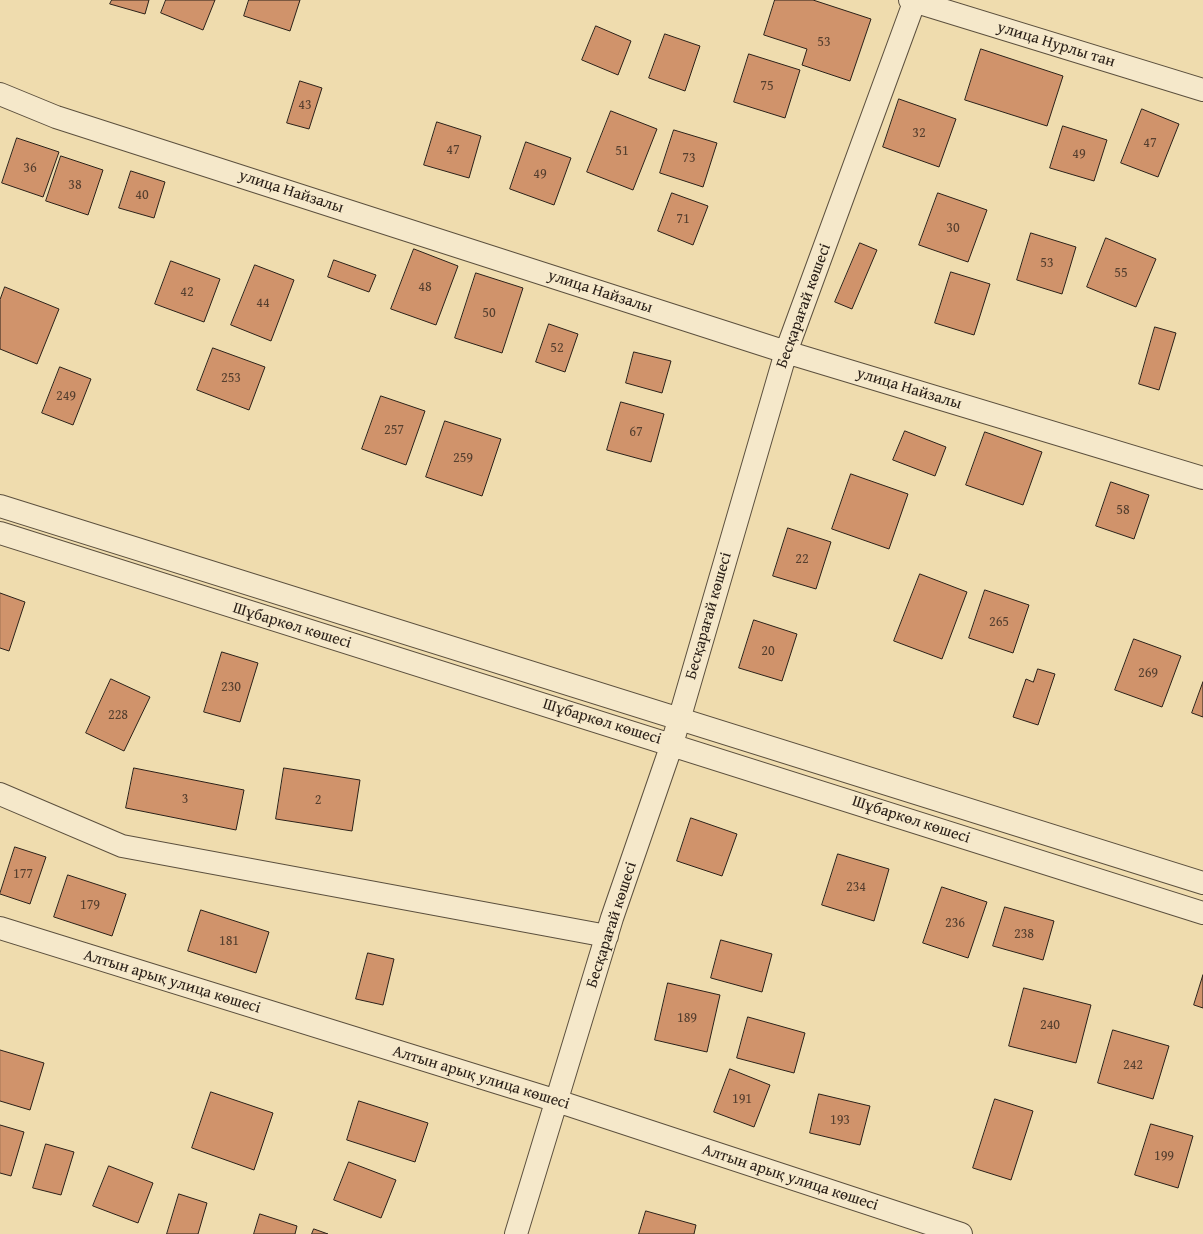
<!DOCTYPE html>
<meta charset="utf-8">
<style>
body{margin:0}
canvas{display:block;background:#efdcae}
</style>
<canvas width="1203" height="1234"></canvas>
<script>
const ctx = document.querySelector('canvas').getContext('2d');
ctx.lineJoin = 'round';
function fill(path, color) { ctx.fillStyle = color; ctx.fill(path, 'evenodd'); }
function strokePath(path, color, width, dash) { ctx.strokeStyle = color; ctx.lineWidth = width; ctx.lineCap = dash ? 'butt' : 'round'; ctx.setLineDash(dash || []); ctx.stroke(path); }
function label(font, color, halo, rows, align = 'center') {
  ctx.font = font + ' "Gentium Book Plus",serif'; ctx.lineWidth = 3; ctx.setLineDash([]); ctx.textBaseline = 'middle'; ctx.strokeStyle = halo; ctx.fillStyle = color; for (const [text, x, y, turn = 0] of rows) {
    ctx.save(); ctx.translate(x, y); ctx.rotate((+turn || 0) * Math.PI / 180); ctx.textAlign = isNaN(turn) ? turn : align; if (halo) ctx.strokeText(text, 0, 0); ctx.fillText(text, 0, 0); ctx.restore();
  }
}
const building = new Path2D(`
 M 112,0 L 149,0 L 145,14 L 110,4 Z
 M 166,0 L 215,0 L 203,30 L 161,13 Z
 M 249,0 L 300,0 L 290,31 L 244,16 Z
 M 775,0 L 813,0 L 871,19 L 850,81 L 802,65 L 807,49 L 764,35 Z
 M 596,26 L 631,41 L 618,75 L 582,60 Z
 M 665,34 L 700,46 L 685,91 L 649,78 Z
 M 981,49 L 1063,76 L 1047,126 L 965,100 Z
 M 749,54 L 800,70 L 785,118 L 734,102 Z
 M 300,81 L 322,88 L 309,129 L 287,123 Z
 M 899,99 L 956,119 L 939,167 L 883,147 Z
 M 1142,109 L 1179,124 L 1158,177 L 1121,163 Z
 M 611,111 L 657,129 L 633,190 L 587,172 Z
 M 437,122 L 481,136 L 469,178 L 424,165 Z
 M 1063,126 L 1107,140 L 1094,181 L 1050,168 Z
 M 674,130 L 717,143 L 703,187 L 660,173 Z
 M 17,138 L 59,152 L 43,197 L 2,183 Z
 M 526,142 L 571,158 L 554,205 L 510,189 Z
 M 61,156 L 103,170 L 88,215 L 46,201 Z
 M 131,171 L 165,182 L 154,218 L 119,208 Z
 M 672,193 L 708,206 L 693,245 L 658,231 Z
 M 938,193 L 987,210 L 968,262 L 919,245 Z
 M 1031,233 L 1076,247 L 1062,294 L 1017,280 Z
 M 1106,238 L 1156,259 L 1136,307 L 1087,287 Z
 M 860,243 L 877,250 L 852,309 L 835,302 Z
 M 414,249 L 458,266 L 436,325 L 391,309 Z
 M 334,260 L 376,275 L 369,292 L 328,277 Z
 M 171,261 L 220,279 L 204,322 L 155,304 Z
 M 255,265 L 294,280 L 271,341 L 231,325 Z
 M 951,272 L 990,284 L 974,335 L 935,323 Z
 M 476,273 L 523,288 L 502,353 L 455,338 Z
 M 5,287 L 59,309 L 37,364 L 0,349 L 0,300 Z
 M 549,324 L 578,334 L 565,372 L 536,362 Z
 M 1155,327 L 1176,333 L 1159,390 L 1139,384 Z
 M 213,348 L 265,367 L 249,410 L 197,390 Z
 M 634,352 L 671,361 L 662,393 L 626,383 Z
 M 60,367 L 91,379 L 73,425 L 42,413 Z
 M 381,396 L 425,411 L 406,465 L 362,449 Z
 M 621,402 L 664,414 L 651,462 L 607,450 Z
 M 445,421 L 501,439 L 482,496 L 426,477 Z
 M 905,431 L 946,447 L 935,476 L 893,460 Z
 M 985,432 L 1042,452 L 1023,505 L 966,485 Z
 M 851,474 L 908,494 L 889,549 L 832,529 Z
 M 1111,482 L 1149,495 L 1134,539 L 1096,526 Z
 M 788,528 L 831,542 L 816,589 L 773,576 Z
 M 920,574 L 967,592 L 942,659 L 894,641 Z
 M 985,590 L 1029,605 L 1013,653 L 969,638 Z
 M 0,593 L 25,602 L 9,651 L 0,648 Z
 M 754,620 L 797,634 L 782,681 L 739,668 Z
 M 1134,639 L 1181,656 L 1162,707 L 1115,690 Z
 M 222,652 L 258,663 L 240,722 L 204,712 Z
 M 1038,669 L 1055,674 L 1038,725 L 1013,717 L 1026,679 L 1033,682 Z
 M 111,679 L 150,697 L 124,751 L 86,733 Z
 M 1203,682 L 1203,717 L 1192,713 Z
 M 134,768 L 244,790 L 236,830 L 126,808 Z
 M 284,768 L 360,780 L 352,831 L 276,819 Z
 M 691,818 L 737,834 L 722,876 L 677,861 Z
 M 15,847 L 46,857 L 30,904 L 0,894 Z
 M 838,854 L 889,869 L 874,921 L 822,905 Z
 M 68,875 L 126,894 L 112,936 L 54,917 Z
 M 942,887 L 987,902 L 968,958 L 923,943 Z
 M 1005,907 L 1054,921 L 1043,960 L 993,946 Z
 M 201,910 L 269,932 L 256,973 L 188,951 Z
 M 721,940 L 772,954 L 762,992 L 711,978 Z
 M 368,953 L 394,959 L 383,1005 L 356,999 Z
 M 1203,975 L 1203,1008 L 1194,1005 Z
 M 668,983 L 720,995 L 707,1052 L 655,1040 Z
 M 1024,988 L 1091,1005 L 1076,1063 L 1009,1046 Z
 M 748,1017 L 805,1033 L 794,1073 L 737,1058 Z
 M 1113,1030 L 1169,1046 L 1153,1099 L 1098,1083 Z
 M 0,1050 L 44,1063 L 30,1110 L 0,1101 Z
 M 730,1069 L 770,1085 L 754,1127 L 714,1112 Z
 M 211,1092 L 273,1113 L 254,1170 L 192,1148 Z
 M 819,1094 L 870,1106 L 860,1145 L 810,1133 Z
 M 995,1099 L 1033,1111 L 1011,1180 L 973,1168 Z
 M 359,1101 L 428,1123 L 415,1162 L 347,1140 Z
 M 1151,1124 L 1193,1136 L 1178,1188 L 1135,1175 Z
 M 0,1125 L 24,1132 L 11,1176 L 0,1173 Z
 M 46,1144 L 74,1152 L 61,1195 L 33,1188 Z
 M 349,1162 L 396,1180 L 381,1218 L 334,1200 Z
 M 109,1166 L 153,1183 L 138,1223 L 93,1206 Z
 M 179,1194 L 207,1203 L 198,1234 L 167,1234 Z
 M 646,1211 L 696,1225 L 694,1234 L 639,1234 Z
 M 260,1214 L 297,1226 L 295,1234 L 254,1234 Z
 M 314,1229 L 328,1234 L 312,1234 Z`);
const minor = new Path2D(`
 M 910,0 L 1203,90
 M 0,94 L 56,117 L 786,352 L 1203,478
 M 0,506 L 1203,883
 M 0,533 L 1203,913
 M 0,794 L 122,846 L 607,936
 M 0,928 L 557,1101 L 961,1234
 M 516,1234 L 612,918 L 672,744 L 786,352 L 915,0`);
const numberNames = [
 ["53",824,42],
 ["75",767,86],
 ["43",305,105],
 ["32",919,133],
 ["47",1150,143],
 ["47",453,150],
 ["51",622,151],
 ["49",1079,154],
 ["73",689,158],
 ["36",30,168],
 ["49",540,174],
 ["38",75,185],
 ["40",142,195],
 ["71",683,219],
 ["30",953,228],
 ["53",1047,263],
 ["55",1121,273],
 ["48",425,287],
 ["42",187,292],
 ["44",263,303],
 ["50",489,313],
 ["52",557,348],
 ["253",231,378],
 ["249",66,396],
 ["257",394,430],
 ["67",636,432],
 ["259",463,458],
 ["58",1123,510],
 ["22",802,559],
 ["265",999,622],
 ["20",768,651],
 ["269",1148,673],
 ["230",231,687],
 ["228",118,715],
 ["3",185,799],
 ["2",318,800],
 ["177",23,874],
 ["234",856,887],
 ["179",90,905],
 ["236",955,923],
 ["238",1024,934],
 ["181",229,941],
 ["189",687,1018],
 ["240",1050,1025],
 ["242",1133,1065],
 ["191",742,1099],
 ["193",840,1120],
 ["199",1164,1156]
];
const streetNames = [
 ["улица Нурлы тан",1056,45,17],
 ["улица Найзалы",291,192,18],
 ["улица Найзалы",600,292,18],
 ["Бесқарағай көшесі",804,306,-70],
 ["улица Найзалы",909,389,17],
 ["Бесқарағай көшесі",709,616,-74],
 ["Шұбаркөл көшесі",292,626,17],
 ["Шұбаркөл көшесі",602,722,17],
 ["Шұбаркөл көшесі",911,820,18],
 ["Бесқарағай көшесі",612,925,-72],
 ["Алтын арық улица көшесі",172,982,17],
 ["Алтын арық улица көшесі",481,1078,17],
 ["Алтын арық улица көшесі",790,1178,18]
];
fill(building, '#d0936b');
strokePath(building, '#2b2119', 1);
strokePath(minor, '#5c503e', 24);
strokePath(minor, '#f5e8ca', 22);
label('14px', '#543e2e', null, numberNames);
label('16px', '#2b2119', '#f5e8ca', streetNames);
</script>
